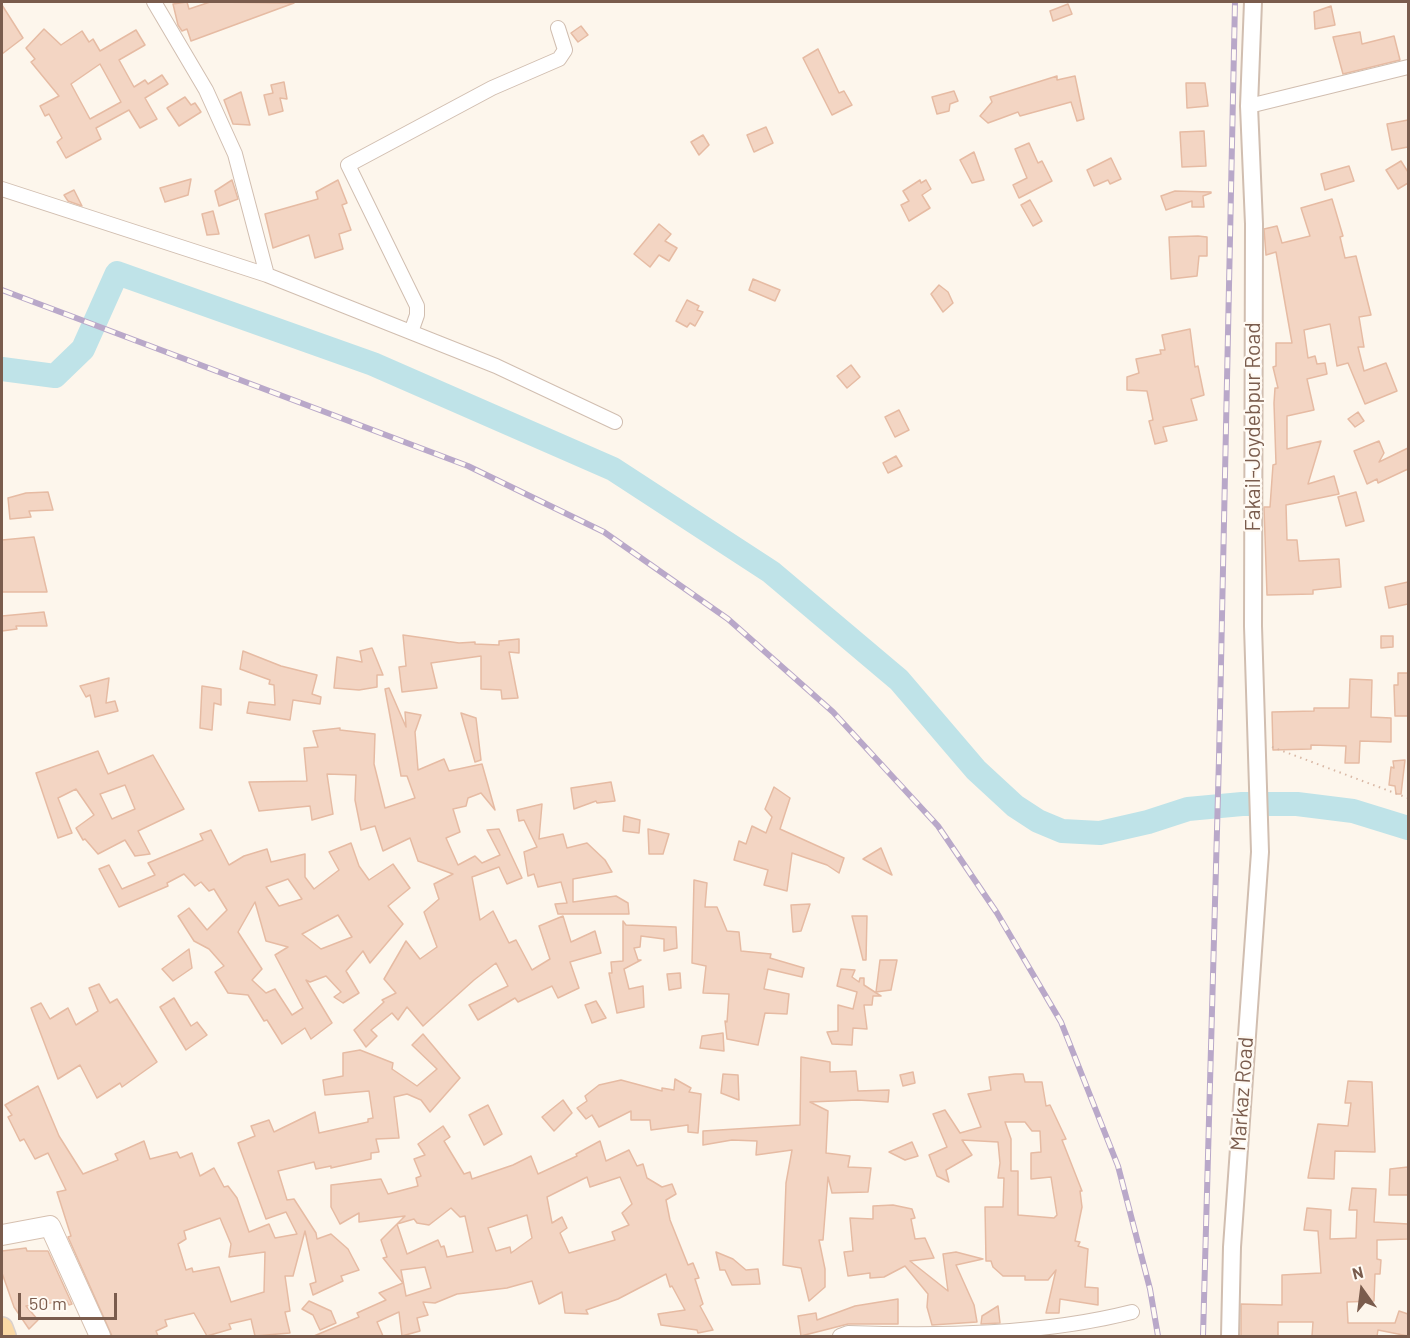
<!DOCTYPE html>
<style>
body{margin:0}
#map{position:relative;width:1410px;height:1338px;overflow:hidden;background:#fdf6ec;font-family:Barlow,sans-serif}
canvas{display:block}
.frame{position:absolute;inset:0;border:3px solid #7a5c4d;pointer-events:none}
.north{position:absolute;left:1332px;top:1260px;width:60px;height:60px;-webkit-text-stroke:4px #fffaf3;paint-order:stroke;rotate:346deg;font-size:16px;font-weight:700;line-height:24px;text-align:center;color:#7a5c4d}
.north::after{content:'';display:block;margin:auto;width:21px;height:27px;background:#7a5c4d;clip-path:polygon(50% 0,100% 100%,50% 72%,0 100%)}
.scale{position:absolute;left:18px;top:1293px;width:99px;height:27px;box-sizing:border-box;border:3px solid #7a5c4d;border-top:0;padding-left:8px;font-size:18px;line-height:21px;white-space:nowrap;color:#7a5c4d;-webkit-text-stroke:4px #fffaf3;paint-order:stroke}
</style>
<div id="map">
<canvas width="1410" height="1338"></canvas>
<div class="frame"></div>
<div class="north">N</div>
<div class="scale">50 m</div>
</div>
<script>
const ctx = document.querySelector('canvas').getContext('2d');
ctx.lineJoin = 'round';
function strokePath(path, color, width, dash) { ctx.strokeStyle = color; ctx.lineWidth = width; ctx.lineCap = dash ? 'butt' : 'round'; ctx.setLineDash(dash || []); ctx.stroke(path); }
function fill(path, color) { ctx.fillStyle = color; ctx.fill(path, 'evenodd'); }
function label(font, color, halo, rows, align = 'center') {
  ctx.font = font + ' Barlow,sans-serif'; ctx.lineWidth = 4.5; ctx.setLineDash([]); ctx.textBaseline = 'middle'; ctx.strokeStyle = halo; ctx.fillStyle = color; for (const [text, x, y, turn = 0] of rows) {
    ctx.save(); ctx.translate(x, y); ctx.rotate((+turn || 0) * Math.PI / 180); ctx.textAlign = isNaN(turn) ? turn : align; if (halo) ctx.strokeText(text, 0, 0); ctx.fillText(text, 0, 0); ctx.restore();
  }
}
const river = new Path2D(`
 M 2,369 L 55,376 L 83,349 L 117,273 L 373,364 L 613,469 L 771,572 L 899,680 L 976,770 L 1015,806 L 1038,821 L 1062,831 L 1100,833 L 1148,822 L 1188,809 L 1242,804 L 1297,804 L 1353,811 L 1408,828`);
const building = new Path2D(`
 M 187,2 L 189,9 L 210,2 L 294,3 L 191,41 L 187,29 L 182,31 L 178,25 L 173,4 Z
 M 1068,4 L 1072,14 L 1053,21 L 1050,11 Z
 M 2,5 L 23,38 L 2,54 Z
 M 1331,6 L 1335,25 L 1315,29 L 1314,12 Z
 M 581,26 L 588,35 L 578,42 L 571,33 Z
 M 44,29 L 61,45 L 82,31 L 89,42 L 93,39 L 100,51 L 136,30 L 145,45 L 119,60 L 134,87 L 145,80 L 148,84 L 162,75 L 168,84 L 145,98 L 157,119 L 140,128 L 129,110 L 96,128 L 101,139 L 66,158 L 57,142 L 62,138 L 49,114 L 45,116 L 40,106 L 59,96 L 31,62 L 35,59 L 26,48 ZM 100,64 L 121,102 L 90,119 L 71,84 Z
 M 1360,32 L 1362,44 L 1394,36 L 1400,60 L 1343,74 L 1333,37 Z
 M 818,49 L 839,93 L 844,91 L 852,105 L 832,115 L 803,58 Z
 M 1057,76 L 1057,80 L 1075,76 L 1084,119 L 1077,121 L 1071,102 L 1020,116 L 1018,112 L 988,123 L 980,116 L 992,102 L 990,97 Z
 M 284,82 L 287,99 L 280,98 L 283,111 L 269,115 L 264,95 L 273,93 L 271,85 Z
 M 1186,83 L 1205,83 L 1208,106 L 1187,108 Z
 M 954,91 L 958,101 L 950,104 L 949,111 L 937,114 L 932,97 Z
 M 241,92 L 250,125 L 233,124 L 224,100 Z
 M 185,97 L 191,105 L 195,103 L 201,112 L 179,126 L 167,108 Z
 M 1408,120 L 1408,147 L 1392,150 L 1387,124 Z
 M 766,127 L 773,143 L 754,152 L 747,135 Z
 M 1204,131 L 1206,166 L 1182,167 L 1180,132 Z
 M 703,135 L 709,145 L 699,155 L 691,142 Z
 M 1029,143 L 1038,163 L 1042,161 L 1052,181 L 1019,198 L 1013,185 L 1027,178 L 1015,149 Z
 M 974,152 L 984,180 L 972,183 L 960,160 Z
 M 1111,158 L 1121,179 L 1110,184 L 1108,180 L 1094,186 L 1087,170 Z
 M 1401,161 L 1408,172 L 1408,183 L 1398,189 L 1386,170 Z
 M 1349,166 L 1354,181 L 1325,190 L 1321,174 Z
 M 191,179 L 188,195 L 165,202 L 160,188 Z
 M 232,180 L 238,199 L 219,206 L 215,191 Z
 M 338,180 L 347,203 L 342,205 L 351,230 L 339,234 L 343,249 L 315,258 L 309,235 L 273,248 L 265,214 L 318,199 L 316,192 Z
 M 920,180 L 921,183 L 926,180 L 931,189 L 922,195 L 930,208 L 909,221 L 901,205 L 909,201 L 903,191 Z
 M 74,190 L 82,206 L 68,201 L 64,195 Z
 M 1175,191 L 1211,192 L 1211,193 L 1203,196 L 1204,207 L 1192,207 L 1192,201 L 1166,210 L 1161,196 Z
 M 1332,199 L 1343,236 L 1340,237 L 1345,258 L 1356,256 L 1371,315 L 1359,317 L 1364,347 L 1358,347 L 1364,371 L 1386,363 L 1397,391 L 1365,404 L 1348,363 L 1337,366 L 1330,324 L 1304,330 L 1308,358 L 1315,356 L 1317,364 L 1325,363 L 1327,374 L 1307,379 L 1314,410 L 1287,416 L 1287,449 L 1321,441 L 1308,484 L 1334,476 L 1339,494 L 1286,505 L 1287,540 L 1297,540 L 1299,561 L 1339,559 L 1341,587 L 1313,590 L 1313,594 L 1267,595 L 1264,507 L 1270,507 L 1273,465 L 1276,464 L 1274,403 L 1275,388 L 1278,388 L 1273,367 L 1276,366 L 1276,343 L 1292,343 L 1276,252 L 1266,255 L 1264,229 L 1277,226 L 1282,243 L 1310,236 L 1301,208 Z
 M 1030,200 L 1042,221 L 1033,226 L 1021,205 Z
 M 213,211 L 219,234 L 207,235 L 202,214 Z
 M 659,224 L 671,234 L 665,241 L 677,248 L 669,261 L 659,255 L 650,267 L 634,254 Z
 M 1198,236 L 1207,237 L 1207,256 L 1199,256 L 1197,276 L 1171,279 L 1169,237 Z
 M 753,279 L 780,290 L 775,301 L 749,290 Z
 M 939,285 L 948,292 L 953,303 L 943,312 L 931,294 Z
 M 687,300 L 699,306 L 697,310 L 703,312 L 695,326 L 690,323 L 687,327 L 676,321 Z
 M 1190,329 L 1195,367 L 1198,366 L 1204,395 L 1191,399 L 1197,420 L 1163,427 L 1167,441 L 1155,444 L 1149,421 L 1153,420 L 1147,391 L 1127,390 L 1127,377 L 1139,373 L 1136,359 L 1161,354 L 1160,350 L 1165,350 L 1162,335 Z
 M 851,365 L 860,377 L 847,388 L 837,376 Z
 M 899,410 L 909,430 L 895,437 L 885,417 Z
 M 1358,412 L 1364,421 L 1355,427 L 1348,419 Z
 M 1379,441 L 1384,453 L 1379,462 L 1408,448 L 1408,469 L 1378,483 L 1377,479 L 1367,484 L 1354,451 Z
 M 896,456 L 902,466 L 888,473 L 883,463 Z
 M 48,492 L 53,510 L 29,511 L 31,517 L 10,519 L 8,498 L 26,493 Z
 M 1356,492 L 1364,521 L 1346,526 L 1338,497 Z
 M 34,537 L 47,592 L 2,592 L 2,540 Z
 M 1408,582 L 1408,604 L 1389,608 L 1385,587 Z
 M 44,612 L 47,626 L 16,626 L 17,629 L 2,631 L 2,616 Z
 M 403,635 L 459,643 L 475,642 L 475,644 L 499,645 L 499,641 L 519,639 L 519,653 L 509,652 L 518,698 L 502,699 L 501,690 L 481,689 L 481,656 L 431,663 L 437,688 L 402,692 L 399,667 L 406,666 Z
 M 1381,636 L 1393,636 L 1393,647 L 1381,648 Z
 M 372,648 L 383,675 L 377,675 L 377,687 L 359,690 L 334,688 L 337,657 L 362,662 L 360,651 Z
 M 243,651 L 281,666 L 317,675 L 312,694 L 321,697 L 320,704 L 293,700 L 290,720 L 247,713 L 249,702 L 275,705 L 274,685 L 269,684 L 270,680 L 240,669 Z
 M 1398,673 L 1408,673 L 1408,716 L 1395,716 L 1394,685 L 1398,685 Z
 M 109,678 L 106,703 L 115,701 L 118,711 L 95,717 L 90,695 L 86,697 L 80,686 Z
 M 1350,679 L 1372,680 L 1371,717 L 1391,718 L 1391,742 L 1360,741 L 1359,763 L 1345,763 L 1346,746 L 1311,745 L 1311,749 L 1273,750 L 1272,712 L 1314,711 L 1314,708 L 1349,708 Z
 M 202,686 L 221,689 L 221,705 L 214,703 L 212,730 L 200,728 Z
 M 389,688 L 406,727 L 405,712 L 421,715 L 415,732 L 418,770 L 444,759 L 449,771 L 482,764 L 495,810 L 481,793 L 468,798 L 466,806 L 453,809 L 460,832 L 446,838 L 458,865 L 475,856 L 482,863 L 500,855 L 487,830 L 499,829 L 522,878 L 507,884 L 499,867 L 472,877 L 480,920 L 493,911 L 509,943 L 516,940 L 532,970 L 550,959 L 539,926 L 563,916 L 571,942 L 595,931 L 601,953 L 570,962 L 579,988 L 558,998 L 552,986 L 518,1002 L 515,998 L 478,1020 L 469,1005 L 508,986 L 496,963 L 474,980 L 423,1026 L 407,1007 L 398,1020 L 392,1013 L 371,1030 L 377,1036 L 366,1047 L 354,1030 L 384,1002 L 382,1000 L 396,993 L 384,979 L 406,941 L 420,959 L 437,947 L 424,912 L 439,899 L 434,884 L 453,874 L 418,861 L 410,838 L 383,851 L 375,826 L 361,830 L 355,800 L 356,775 L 327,774 L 333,814 L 312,820 L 310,806 L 259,811 L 249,782 L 307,781 L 304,748 L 318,747 L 313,731 L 340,728 L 340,730 L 375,734 L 374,764 L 385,808 L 415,798 L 407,776 L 401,776 L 385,689 Z
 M 461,713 L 476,718 L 481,760 L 475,762 Z
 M 98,751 L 108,774 L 153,755 L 184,809 L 138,831 L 150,854 L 135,856 L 125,840 L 98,854 L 85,839 L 83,840 L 76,828 L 94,815 L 76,789 L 58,798 L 72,833 L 58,838 L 36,773 ZM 125,785 L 135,809 L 112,819 L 100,794 Z
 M 1405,760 L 1401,794 L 1396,794 L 1395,786 L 1389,785 L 1391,767 L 1394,768 L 1393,761 Z
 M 611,782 L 615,801 L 597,803 L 596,801 L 574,809 L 571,788 Z
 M 774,787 L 790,798 L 780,829 L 844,858 L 839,873 L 827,865 L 792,853 L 787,891 L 764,885 L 768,870 L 734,860 L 739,841 L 746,844 L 752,826 L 766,833 L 772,817 L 765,809 Z
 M 542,804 L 539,839 L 563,834 L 567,848 L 587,843 L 605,860 L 612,872 L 573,879 L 573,902 L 616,896 L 628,903 L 629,914 L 558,914 L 555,904 L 567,903 L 561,882 L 538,887 L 534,874 L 528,876 L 524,852 L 537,847 L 524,820 L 519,821 L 517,810 Z
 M 624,816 L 640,820 L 639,833 L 623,831 Z
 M 648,829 L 669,834 L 663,854 L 649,854 Z
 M 211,830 L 229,865 L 244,856 L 267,849 L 271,862 L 305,854 L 305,877 L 314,889 L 339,870 L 329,852 L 351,843 L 359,866 L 369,880 L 393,864 L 410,888 L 388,906 L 403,924 L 370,963 L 363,951 L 346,971 L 359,993 L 343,1003 L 334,997 L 341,992 L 326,976 L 310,982 L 306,980 L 332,1023 L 311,1039 L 305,1028 L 282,1044 L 267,1020 L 264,1021 L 248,995 L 228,993 L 215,972 L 224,966 L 209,949 L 194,941 L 178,916 L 189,908 L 207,930 L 227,910 L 214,889 L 209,891 L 201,882 L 195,886 L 184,874 L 167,883 L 168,886 L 119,907 L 99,869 L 109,865 L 122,889 L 155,875 L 148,863 L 203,840 L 200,834 ZM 288,879 L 302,899 L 279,906 L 266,887 ZM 255,902 L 266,941 L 288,947 L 275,955 L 303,1008 L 292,1015 L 275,989 L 266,993 L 252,980 L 262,969 L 238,932 ZM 338,915 L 352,937 L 321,949 L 302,934 Z
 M 881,848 L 892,875 L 863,859 Z
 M 694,880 L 707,883 L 705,907 L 717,907 L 727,931 L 739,932 L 741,951 L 771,954 L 770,958 L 804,968 L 802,977 L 768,969 L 764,989 L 789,994 L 787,1014 L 765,1013 L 758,1045 L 727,1039 L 725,1021 L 727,1022 L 729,994 L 703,993 L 706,966 L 692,963 Z
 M 810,904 L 801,931 L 793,932 L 791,905 Z
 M 852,916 L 867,916 L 866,960 L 863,960 Z
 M 623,921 L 626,925 L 676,927 L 677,948 L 664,951 L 664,939 L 641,936 L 640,947 L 634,948 L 638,960 L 641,960 L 624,969 L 629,989 L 643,986 L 644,1007 L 617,1013 L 609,973 L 612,973 L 611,962 L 623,961 Z
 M 189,949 L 192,968 L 173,981 L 162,969 Z
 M 880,960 L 897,960 L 891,990 L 876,992 Z
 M 841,969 L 855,970 L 852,977 L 859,982 L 860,978 L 864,978 L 864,985 L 881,996 L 873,996 L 872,1005 L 864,1005 L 867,1029 L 853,1028 L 852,1045 L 832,1044 L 827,1032 L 838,1031 L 838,1005 L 853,1009 L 857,992 L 837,986 Z
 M 680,973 L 681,988 L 669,990 L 667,974 Z
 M 99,984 L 110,1003 L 117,999 L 157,1062 L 122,1087 L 120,1083 L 97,1098 L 80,1065 L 58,1079 L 31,1008 L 41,1003 L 50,1019 L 68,1008 L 76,1025 L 98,1011 L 89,988 Z
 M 174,998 L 191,1026 L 197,1022 L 207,1035 L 186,1050 L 160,1007 Z
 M 596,1001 L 606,1018 L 592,1023 L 585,1005 Z
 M 723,1033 L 724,1051 L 700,1048 L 702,1036 Z
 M 423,1034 L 460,1078 L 430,1112 L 421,1100 L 407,1094 L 394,1097 L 399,1138 L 376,1139 L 379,1152 L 371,1153 L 371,1159 L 331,1168 L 331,1166 L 316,1169 L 314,1162 L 278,1171 L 287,1200 L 294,1199 L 316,1233 L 317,1239 L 331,1234 L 348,1249 L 359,1270 L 341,1276 L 343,1281 L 313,1295 L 310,1284 L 316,1282 L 305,1231 L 293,1276 L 285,1276 L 290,1311 L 285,1312 L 290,1333 L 255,1336 L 251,1319 L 229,1324 L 231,1329 L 207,1336 L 194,1313 L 165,1320 L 167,1326 L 156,1331 L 158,1336 L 112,1336 L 68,1237 L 71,1236 L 57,1192 L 66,1190 L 48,1153 L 35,1159 L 24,1139 L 20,1141 L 8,1117 L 12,1115 L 5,1105 L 38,1086 L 59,1136 L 83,1174 L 118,1160 L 115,1154 L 144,1141 L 150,1159 L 177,1152 L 180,1158 L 192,1153 L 200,1176 L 214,1168 L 224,1187 L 228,1186 L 237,1198 L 249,1232 L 269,1224 L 275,1238 L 297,1234 L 286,1212 L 266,1219 L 238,1143 L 255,1136 L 251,1126 L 269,1120 L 274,1132 L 315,1112 L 319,1133 L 368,1122 L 368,1119 L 373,1118 L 369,1091 L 325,1095 L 323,1080 L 343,1076 L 343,1053 L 360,1050 L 393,1063 L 392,1069 L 417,1086 L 437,1069 L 412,1045 ZM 220,1218 L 231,1244 L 229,1257 L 265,1252 L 264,1292 L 231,1302 L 219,1267 L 193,1272 L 192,1268 L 186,1270 L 178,1244 L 186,1239 L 184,1231 Z
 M 801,1057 L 830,1062 L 830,1072 L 856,1071 L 858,1091 L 889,1090 L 888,1102 L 858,1100 L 810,1102 L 828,1111 L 826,1153 L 850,1156 L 848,1167 L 871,1168 L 868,1192 L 832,1193 L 828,1177 L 823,1240 L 819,1240 L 825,1269 L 825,1287 L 809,1301 L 801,1268 L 783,1265 L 786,1183 L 792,1150 L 756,1155 L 757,1141 L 732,1140 L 703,1145 L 703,1131 L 800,1125 Z
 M 913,1072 L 915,1083 L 903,1086 L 900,1075 Z
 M 723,1074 L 738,1075 L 739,1100 L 721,1093 Z
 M 1015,1074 L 1023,1074 L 1025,1082 L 1042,1082 L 1046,1106 L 1050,1105 L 1066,1139 L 1062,1140 L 1082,1191 L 1080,1191 L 1082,1207 L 1075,1241 L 1080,1242 L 1078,1246 L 1088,1249 L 1085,1287 L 1098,1288 L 1098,1305 L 1060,1299 L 1059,1313 L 1046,1313 L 1056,1270 L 1048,1280 L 1025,1280 L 1025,1276 L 1003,1276 L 993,1267 L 991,1261 L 986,1261 L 985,1207 L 1003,1207 L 1004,1178 L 998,1178 L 1000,1163 L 998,1142 L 962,1140 L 972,1155 L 946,1170 L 949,1182 L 937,1176 L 929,1155 L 947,1147 L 933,1114 L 945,1110 L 960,1133 L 981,1127 L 968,1094 L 991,1090 L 989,1077 ZM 1005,1122 L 1025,1122 L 1032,1131 L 1040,1131 L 1041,1152 L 1031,1153 L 1031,1179 L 1051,1177 L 1057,1215 L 1054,1218 L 1018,1215 L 1018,1171 L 1011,1171 L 1011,1139 Z
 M 675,1079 L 691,1088 L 689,1092 L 701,1094 L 698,1133 L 688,1132 L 688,1125 L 651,1130 L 650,1120 L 631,1120 L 631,1111 L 599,1127 L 592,1115 L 586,1119 L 577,1108 L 587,1101 L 585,1096 L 599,1085 L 621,1080 L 662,1091 L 662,1088 L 674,1090 Z
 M 1348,1081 L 1372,1082 L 1375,1152 L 1335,1151 L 1334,1179 L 1308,1178 L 1318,1124 L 1348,1126 L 1351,1103 L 1345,1103 Z
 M 563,1100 L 572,1113 L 554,1131 L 542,1117 Z
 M 488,1105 L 502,1134 L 484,1145 L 469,1115 Z
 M 443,1126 L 450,1137 L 444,1141 L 464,1174 L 470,1172 L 472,1179 L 513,1165 L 531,1156 L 538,1174 L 577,1156 L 576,1154 L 600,1141 L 606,1161 L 629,1150 L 637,1166 L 643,1164 L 647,1178 L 662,1187 L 672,1184 L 676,1194 L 666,1200 L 670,1220 L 688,1265 L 693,1263 L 699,1278 L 695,1279 L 703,1304 L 700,1306 L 713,1330 L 698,1333 L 697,1330 L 661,1325 L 658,1314 L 685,1310 L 672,1286 L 670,1287 L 666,1274 L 618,1299 L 586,1310 L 588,1314 L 565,1313 L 562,1292 L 539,1304 L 532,1281 L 507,1288 L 457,1294 L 435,1303 L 423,1302 L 428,1315 L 417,1318 L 420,1331 L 402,1336 L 399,1312 L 377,1322 L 383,1336 L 314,1336 L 359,1317 L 357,1313 L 386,1300 L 379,1293 L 403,1283 L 383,1258 L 387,1257 L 381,1240 L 397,1224 L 407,1254 L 438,1240 L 441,1247 L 444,1246 L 447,1257 L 473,1252 L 465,1216 L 460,1217 L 451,1208 L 429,1225 L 417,1223 L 414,1219 L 397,1224 L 405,1216 L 359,1222 L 359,1213 L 340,1224 L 331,1207 L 331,1185 L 381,1179 L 388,1194 L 418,1186 L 416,1178 L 421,1176 L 414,1159 L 425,1155 L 418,1144 ZM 587,1177 L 590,1187 L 620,1177 L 632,1204 L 622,1213 L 629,1225 L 612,1232 L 615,1240 L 569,1253 L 560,1233 L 567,1228 L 562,1217 L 552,1223 L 547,1197 ZM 527,1215 L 532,1238 L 511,1253 L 510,1247 L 496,1251 L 488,1228 ZM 425,1267 L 431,1288 L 406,1296 L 401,1270 Z
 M 912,1142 L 918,1156 L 905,1160 L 889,1152 Z
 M 1408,1167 L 1408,1195 L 1389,1195 L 1390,1169 Z
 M 1352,1188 L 1376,1189 L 1374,1222 L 1408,1224 L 1408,1239 L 1377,1240 L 1377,1259 L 1381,1260 L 1380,1274 L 1375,1274 L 1374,1301 L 1347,1302 L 1348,1323 L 1395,1323 L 1399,1311 L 1408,1314 L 1408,1336 L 1378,1330 L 1377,1336 L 1312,1336 L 1313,1322 L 1278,1322 L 1278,1336 L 1241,1336 L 1241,1304 L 1282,1305 L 1282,1275 L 1321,1273 L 1318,1231 L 1304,1230 L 1307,1208 L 1331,1210 L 1330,1239 L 1356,1238 L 1357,1210 L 1349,1210 Z
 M 893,1205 L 912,1209 L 915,1218 L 911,1219 L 915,1239 L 925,1238 L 934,1258 L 910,1261 L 948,1291 L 943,1254 L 956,1252 L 983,1259 L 956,1265 L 974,1305 L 977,1322 L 932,1325 L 927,1307 L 928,1294 L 905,1266 L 884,1277 L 870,1278 L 870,1273 L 848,1276 L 844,1252 L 853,1251 L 850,1218 L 873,1219 L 873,1206 Z
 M 26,1248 L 27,1251 L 48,1251 L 72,1304 L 69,1305 L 67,1301 L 26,1306 L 38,1320 L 29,1329 L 14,1307 L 2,1273 L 2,1251 Z
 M 716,1252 L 733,1259 L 746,1270 L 758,1269 L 760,1284 L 732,1285 L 725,1270 L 720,1270 Z
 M 898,1299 L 898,1324 L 848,1324 L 801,1336 L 798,1316 L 816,1313 L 817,1320 L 855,1306 Z
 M 309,1301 L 331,1311 L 336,1323 L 320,1330 L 313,1315 L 302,1309 Z
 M 998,1306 L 1000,1323 L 981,1324 L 982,1316 Z`);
const path = new Path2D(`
 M 1272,747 L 1408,798`);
const minor = new Path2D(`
 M 154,2 L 206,90 L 235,154 L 267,275 L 496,366 L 615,422
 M 1249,106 L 1408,67
 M 2,189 L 267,275
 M 411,332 L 417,315 L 417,306 L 348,165 L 492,88 L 559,59 L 565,50 L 558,28
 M 840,1336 L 848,1333 C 941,1336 1041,1335 1132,1312`);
const tertiary = new Path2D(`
 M 1230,1336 L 1232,1247 L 1260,852 L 1253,626 L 1254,224 L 1249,106 L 1253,2`);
const secondary = new Path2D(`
 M 2,1235 L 50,1226 L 100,1336`);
const primary = new Path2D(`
 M 2,1328 L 5,1336`);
const rail = new Path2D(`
 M 2,290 L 468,466 L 604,532 L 728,619 L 833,712 L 938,826 L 997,913 L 1061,1022 L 1118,1166 L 1150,1289 L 1158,1336
 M 1203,1336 L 1219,758 L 1235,2`);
const streetNames = [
 ["Fakail-Joydebpur Road",1253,427,-90],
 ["Markaz Road",1242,1094,-86]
];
strokePath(river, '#bfe3e8', 24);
fill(building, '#f3d5c3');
strokePath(building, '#e6bba3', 1.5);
strokePath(minor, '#d1beb0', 16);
strokePath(tertiary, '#d1beb0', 20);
strokePath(secondary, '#d6c0b0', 22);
strokePath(primary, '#dad1cd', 24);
strokePath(path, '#d9b8a5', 2, [1.5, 4.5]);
strokePath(minor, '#fff', 14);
strokePath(tertiary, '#fff', 16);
strokePath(secondary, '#fff', 20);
strokePath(primary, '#fbd9a5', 21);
strokePath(rail, '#b9a8c9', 6);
strokePath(rail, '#fffaf3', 4, [11]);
label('21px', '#7a5c4d', '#fffaf3', streetNames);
</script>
